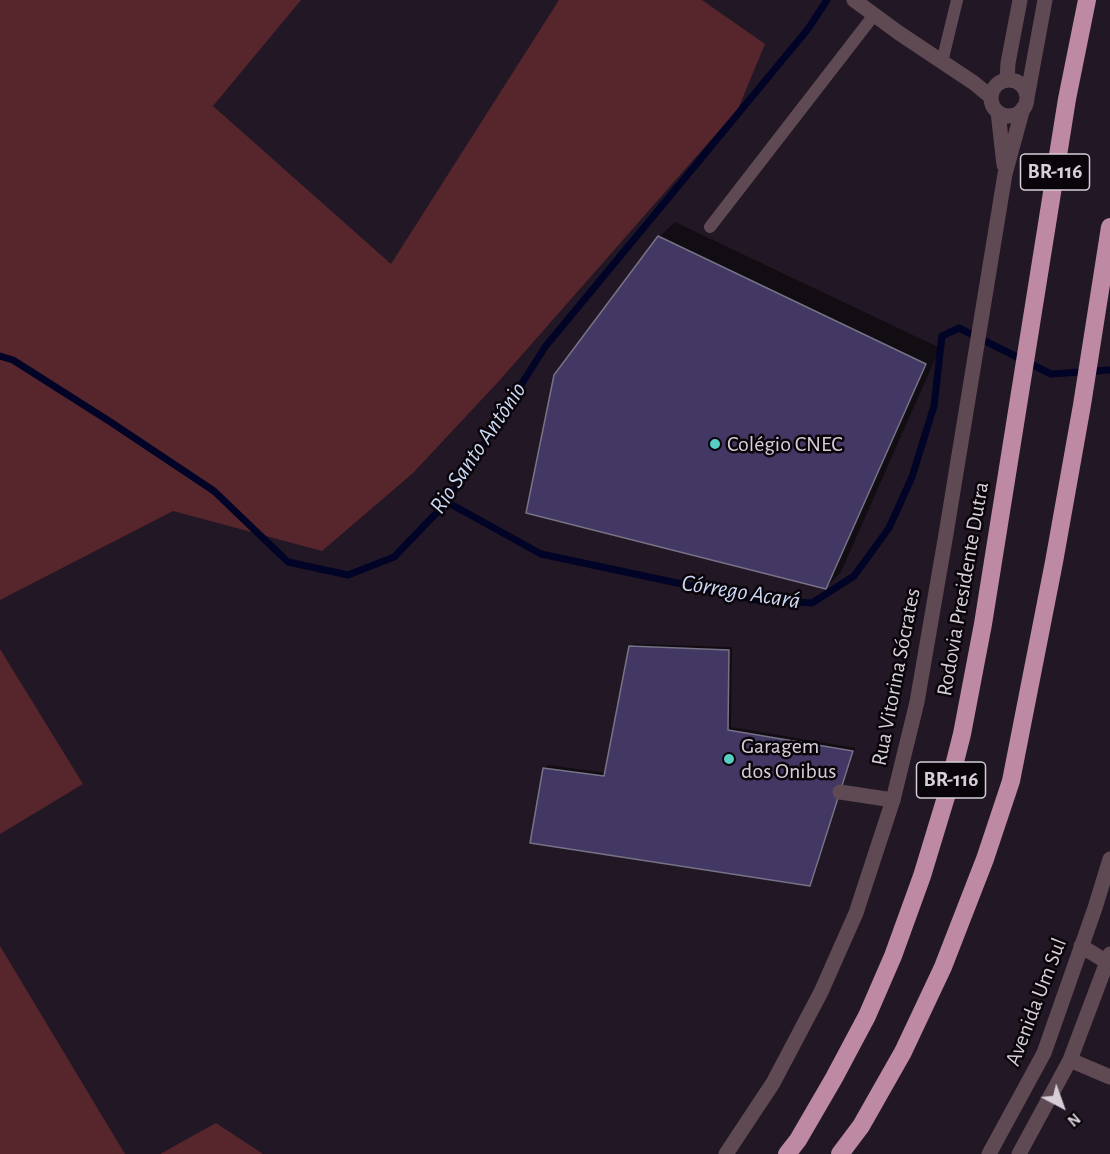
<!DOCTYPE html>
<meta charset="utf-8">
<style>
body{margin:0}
#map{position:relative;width:1110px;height:1154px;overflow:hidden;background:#221724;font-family:"Alegreya Sans",sans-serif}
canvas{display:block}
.north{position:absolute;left:1032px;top:1076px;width:60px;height:60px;-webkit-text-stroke:4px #09050a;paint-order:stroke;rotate:139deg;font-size:16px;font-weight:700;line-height:24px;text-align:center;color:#d6cfd8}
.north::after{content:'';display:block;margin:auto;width:21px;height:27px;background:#d6cfd8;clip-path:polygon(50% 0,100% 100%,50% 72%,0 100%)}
</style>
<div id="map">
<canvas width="1110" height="1154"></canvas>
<div class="north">N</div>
</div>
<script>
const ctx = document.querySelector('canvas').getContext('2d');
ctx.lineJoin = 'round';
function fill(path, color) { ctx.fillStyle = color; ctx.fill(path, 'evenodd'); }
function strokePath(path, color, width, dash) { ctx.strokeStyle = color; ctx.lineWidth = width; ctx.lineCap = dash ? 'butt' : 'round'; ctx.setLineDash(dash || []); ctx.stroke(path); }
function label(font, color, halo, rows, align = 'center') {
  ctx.font = font + ' "Alegreya Sans",sans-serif'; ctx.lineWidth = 5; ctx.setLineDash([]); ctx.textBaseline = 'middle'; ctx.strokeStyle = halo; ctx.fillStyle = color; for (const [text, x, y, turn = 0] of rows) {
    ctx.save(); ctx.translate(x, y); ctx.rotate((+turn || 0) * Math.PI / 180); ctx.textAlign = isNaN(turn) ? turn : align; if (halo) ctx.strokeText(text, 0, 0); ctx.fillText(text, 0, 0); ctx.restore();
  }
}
const green = new Path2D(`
 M 0,0 L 301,0 L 213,106 L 391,264 L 559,0 L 702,0 L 765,44 L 738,109 L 499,381 L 413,473 L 322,551 L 173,511 L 0,600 Z
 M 0,649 L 83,784 L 0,834 Z
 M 0,946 L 125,1154 L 0,1154 Z
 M 216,1123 L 263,1154 L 160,1154 Z`);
const shadow = new Path2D(`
 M 675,222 L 940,348 L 841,572 L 826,588 L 659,237 Z
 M 634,644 L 732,647 L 731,727 L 855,748 L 813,880 L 810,884 L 544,768 L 548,765 L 606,773 L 631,647 Z`);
const stream = new Path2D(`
 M 0,356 L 13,360 L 109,421 L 214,491 L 288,562 L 348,575 L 394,557 L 447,502 L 545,347 L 808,29 L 827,0
 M 447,502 L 541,554 L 757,600 L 812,603 L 854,576 L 889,528 L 912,477 L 934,406 L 942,336 L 959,328 L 1051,374 L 1110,370`);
const building = new Path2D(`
 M 658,236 L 926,364 L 826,589 L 526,513 L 554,375 Z
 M 629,646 L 729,650 L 728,730 L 853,751 L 810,886 L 530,843 L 543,768 L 604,776 Z`);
const service = new Path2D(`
 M 942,62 L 957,0
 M 710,227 L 874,15`);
const minor = new Path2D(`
 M 840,792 L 893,800
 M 1081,946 L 1107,962
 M 1070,1060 L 1110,1077
 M 989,1154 L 1044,1053 L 1095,908 L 1110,859
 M 1019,1154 L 1070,1060 L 1110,954`);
const tertiary = new Path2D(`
 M 854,0 L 899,33 L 974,83 L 991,97
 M 1007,80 L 1008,63 L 1020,0
 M991 98a18 18 0 1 1 36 0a18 18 0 1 1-36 0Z
 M 1027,98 L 1045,0
 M 998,112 L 1004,165
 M 726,1154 L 773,1083 L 821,992 L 856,913 L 893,800 L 917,702 L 946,534 L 1005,174 L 1023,108`);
const motorway = new Path2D(`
 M 787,1154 L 798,1140 L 834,1078 L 867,1016 L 893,956 L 922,876 L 946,797 L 962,734 L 983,624 L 1067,99 L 1087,0
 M 840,1154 L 861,1126 L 903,1052 L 943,967 L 985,859 L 1011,781 L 1054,562 L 1082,405 L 1110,227`);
const markers = [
 [715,444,6,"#56cec3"],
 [729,759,6,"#56cec3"]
];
const shields = [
 [1055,172,69],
 [951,780,69]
];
const shieldNames = [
 ["BR-116",1055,172],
 ["BR-116",951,780]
];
const poiNames = [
 ["Colégio CNEC",727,444],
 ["Garagem",741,746],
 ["dos Onibus",741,771]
];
const streetNames = [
 ["Rodovia Presidente Dutra",963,589,-80],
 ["Rua Vitorina Sócrates",896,677,-79],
 ["Avenida Um Sul",1036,1002,-69]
];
const waterNames = [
 ["Rio Santo Antônio",478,448,-56],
 ["Córrego Acará",741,592,9]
];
fill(green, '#57262c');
fill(shadow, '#0007');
strokePath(stream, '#010426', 7);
fill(building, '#423863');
strokePath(building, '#777386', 1.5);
strokePath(service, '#5f4a54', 12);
strokePath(minor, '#5f4a54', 15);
strokePath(tertiary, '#5f4a54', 15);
strokePath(motorway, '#bd89a3', 18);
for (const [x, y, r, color] of markers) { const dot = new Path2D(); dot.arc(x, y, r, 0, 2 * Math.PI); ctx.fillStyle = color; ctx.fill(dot); strokePath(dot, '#09050a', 2); }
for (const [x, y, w] of shields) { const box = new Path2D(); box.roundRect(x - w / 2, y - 18, w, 36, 4.5); ctx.fillStyle = '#09050a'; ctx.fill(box); strokePath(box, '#d6cfd8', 1.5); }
label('bold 21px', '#d6cfd8', null, shieldNames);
label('22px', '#d6cfd8', '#09050a', poiNames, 'left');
label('22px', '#d6cfd8', '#09050a', streetNames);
label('italic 24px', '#ccd8f4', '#09050a', waterNames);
</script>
